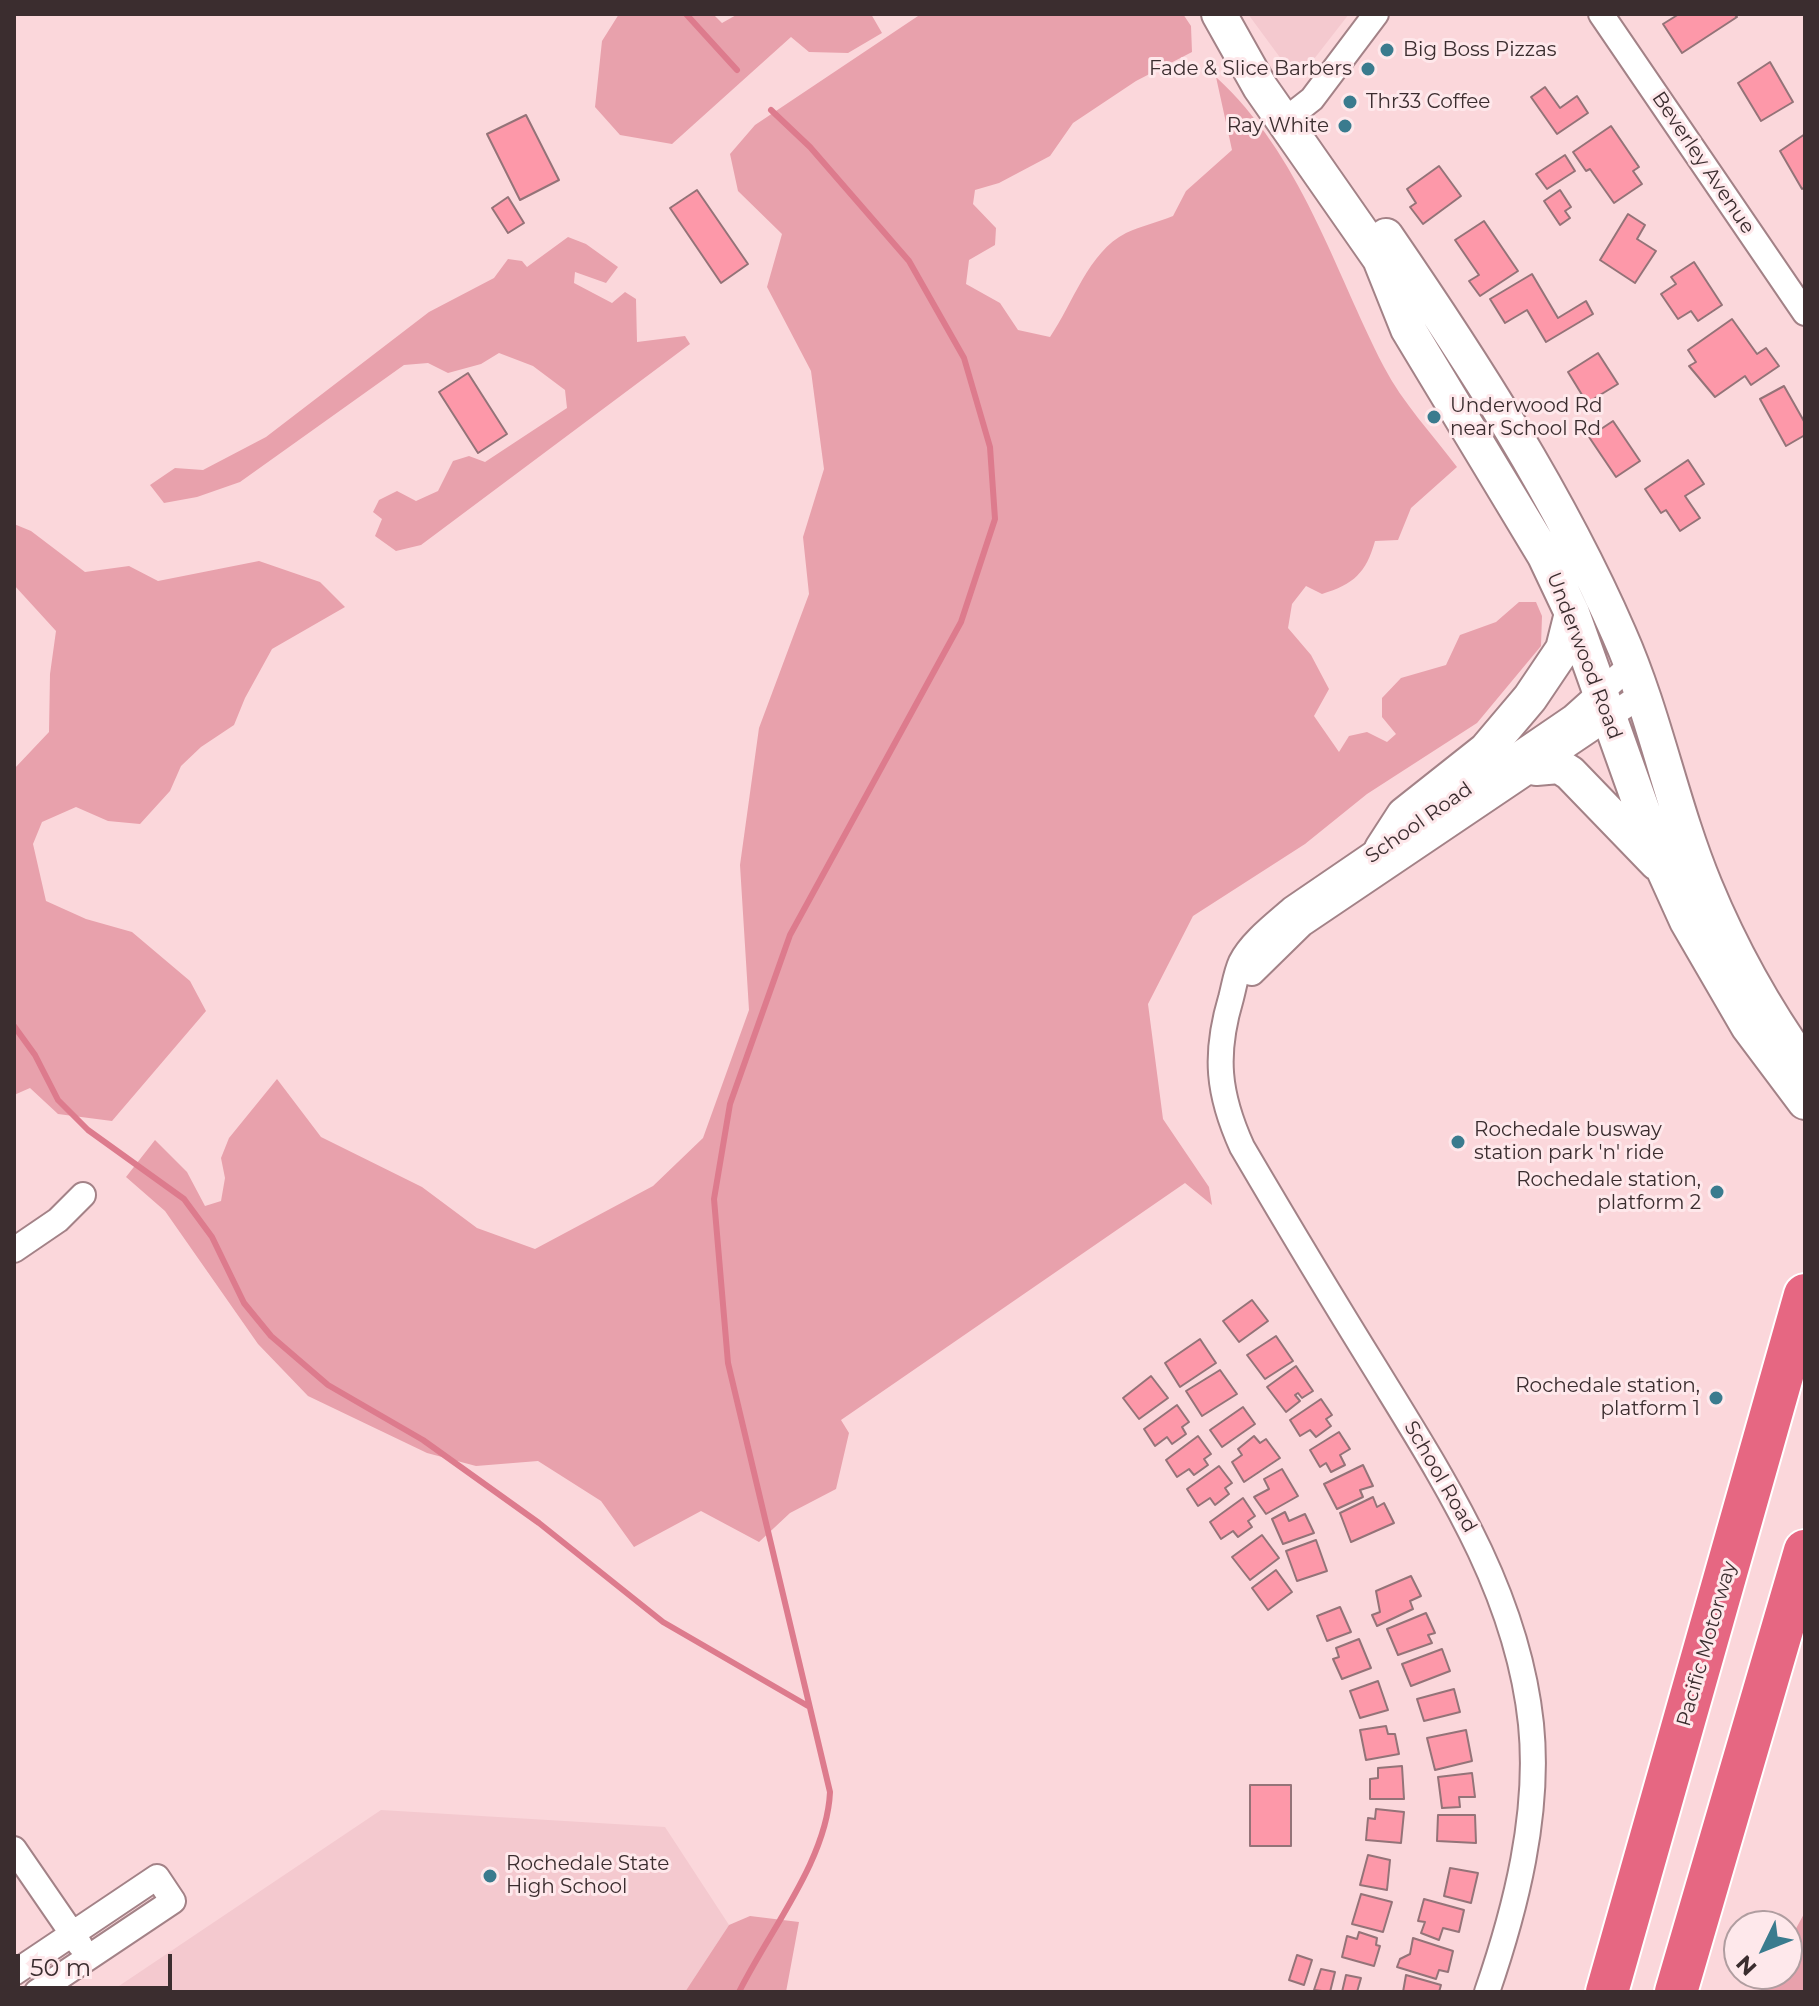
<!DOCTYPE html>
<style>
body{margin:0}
#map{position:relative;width:1819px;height:2006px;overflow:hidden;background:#fbd7db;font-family:Montserrat,sans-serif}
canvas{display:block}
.frame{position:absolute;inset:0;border:16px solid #3b2d2f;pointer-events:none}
.north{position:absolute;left:1723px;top:1910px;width:80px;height:80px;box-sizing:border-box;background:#fee8eb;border:2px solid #b09da0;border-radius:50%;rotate:227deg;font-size:22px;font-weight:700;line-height:32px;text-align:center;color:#3b2d2f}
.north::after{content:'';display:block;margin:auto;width:28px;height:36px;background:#3a7b8e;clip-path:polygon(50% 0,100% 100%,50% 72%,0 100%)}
.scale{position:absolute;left:16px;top:1954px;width:156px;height:36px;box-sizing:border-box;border:4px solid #3b2d2f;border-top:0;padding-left:10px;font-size:24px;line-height:28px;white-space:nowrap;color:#3b2d2f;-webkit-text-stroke:6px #fee8eb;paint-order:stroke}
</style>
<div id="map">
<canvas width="1819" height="2006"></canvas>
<div class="frame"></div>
<div class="north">N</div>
<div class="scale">50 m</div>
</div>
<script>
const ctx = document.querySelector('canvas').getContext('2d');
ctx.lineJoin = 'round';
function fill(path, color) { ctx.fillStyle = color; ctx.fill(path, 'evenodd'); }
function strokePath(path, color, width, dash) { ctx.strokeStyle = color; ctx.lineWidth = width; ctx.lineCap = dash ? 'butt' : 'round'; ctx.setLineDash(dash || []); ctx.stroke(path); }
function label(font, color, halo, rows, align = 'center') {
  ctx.font = font + ' Montserrat,sans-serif'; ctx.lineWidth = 6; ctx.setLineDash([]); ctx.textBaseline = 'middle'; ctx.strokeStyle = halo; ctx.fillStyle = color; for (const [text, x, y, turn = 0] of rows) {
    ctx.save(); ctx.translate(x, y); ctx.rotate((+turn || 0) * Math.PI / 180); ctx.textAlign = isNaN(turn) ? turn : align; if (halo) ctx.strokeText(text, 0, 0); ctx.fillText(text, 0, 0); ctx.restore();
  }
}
const built = new Path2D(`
 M 1248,14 L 1349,14 L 1307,68 L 1297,74 L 1287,67 Z
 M 381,1810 L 665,1827 L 729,1925 L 685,1992 L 110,1992 Z`);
const green = new Path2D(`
 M 619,14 L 713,14 L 722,23 L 738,14 L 871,14 L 882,33 L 848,53 L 809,52 L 791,37 L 672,144 L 620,135 L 595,107 L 602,41 Z
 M 921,14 L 1183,14 L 1191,26 L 1192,52 L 1136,81 L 1073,123 L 1050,156 L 999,183 L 975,190 L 973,204 L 996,228 L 995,245 L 969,260 L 966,284 L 1000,303 L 1018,330 L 1050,337 C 1073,304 1088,252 1126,233 C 1141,226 1158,222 1173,216 L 1186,191 L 1232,150 L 1216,77 C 1301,155 1333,267 1384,367 C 1402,402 1433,435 1457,467 L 1411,508 L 1398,540 L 1375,541 C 1366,573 1354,584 1322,594 L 1306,586 L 1292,604 L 1288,628 L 1311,655 L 1329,689 L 1314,716 L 1339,752 L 1349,736 L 1367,732 L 1387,742 L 1396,734 L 1382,717 L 1382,698 L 1401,678 L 1446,665 L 1460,635 L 1496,622 L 1519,602 L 1536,602 L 1542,616 L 1541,646 L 1477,723 L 1367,794 L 1305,844 L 1193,916 L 1148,1004 L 1163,1119 L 1209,1187 L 1212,1205 L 1185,1183 L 841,1420 L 849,1433 L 836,1489 L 790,1513 L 759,1542 L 701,1511 L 634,1547 L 601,1501 L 538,1461 L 476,1466 L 427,1453 L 308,1396 L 258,1344 L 165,1211 L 126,1177 L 155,1140 L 187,1172 L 205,1206 L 221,1201 L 225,1178 L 221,1158 L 229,1138 L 277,1079 L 321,1137 L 422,1187 L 477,1228 L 535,1249 L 653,1186 L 703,1138 L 749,1010 L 740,865 L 759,728 L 809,594 L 803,537 L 824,469 L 811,371 L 767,287 L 782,234 L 738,191 L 730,154 L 755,125 Z
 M 568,237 L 586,244 L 618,267 L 606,283 L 575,272 L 574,283 L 612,303 L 625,292 L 636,299 L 637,342 L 685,336 L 690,344 L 421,545 L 396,551 L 375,536 L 382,519 L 373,512 L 379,500 L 397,491 L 416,501 L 438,491 L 453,461 L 469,456 L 485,462 L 567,408 L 565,390 L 533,366 L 499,353 L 481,364 L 448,373 L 428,363 L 404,365 L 240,482 L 197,497 L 164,503 L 150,485 L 175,468 L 203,470 L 266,437 L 429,312 L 494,278 L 508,259 L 522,261 L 527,267 Z
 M 14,524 L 31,531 L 85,572 L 129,566 L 158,581 L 259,561 L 320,582 L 345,607 L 272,649 L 245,698 L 234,725 L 201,747 L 181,766 L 170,791 L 140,824 L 108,821 L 76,807 L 42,822 L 33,844 L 46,901 L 86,919 L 132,932 L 190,981 L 206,1011 L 112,1121 L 58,1114 L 30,1088 L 14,1095 L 14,769 L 49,732 L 50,674 L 56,631 L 14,585 Z
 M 1805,1912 L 1805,1992 L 1761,1992 L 1771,1974 L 1787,1974 L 1787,1945 Z
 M 750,1916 L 799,1922 L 786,1992 L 685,1992 L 729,1925 Z`);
const stream = new Path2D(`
 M 686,14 L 737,70
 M 14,1026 L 35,1055 L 58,1100 L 88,1130 L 184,1199 L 212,1237 L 244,1303 L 271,1336 L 328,1385 L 423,1440 L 539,1523 L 663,1622 L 808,1706
 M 739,1992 C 769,1931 827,1860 830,1792 L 728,1363 L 714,1199 L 730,1104 L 790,935 L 961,622 L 995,519 L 990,447 L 964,358 L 909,261 L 810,147 L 771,110`);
const building = new Path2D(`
 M 1679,14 L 1734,14 L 1737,17 L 1682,53 L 1663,24 Z
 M 1770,62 L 1793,102 L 1761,121 L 1738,83 Z
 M 1545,87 L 1560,108 L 1577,96 L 1588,113 L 1557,134 L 1531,97 Z
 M 526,115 L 559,180 L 520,200 L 487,134 Z
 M 1611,126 L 1639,167 L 1633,171 L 1642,184 L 1614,203 L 1590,169 L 1586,171 L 1573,152 Z
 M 1805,134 L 1805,187 L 1802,189 L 1780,151 Z
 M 1565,155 L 1575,171 L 1547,189 L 1536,174 Z
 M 1439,166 L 1461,196 L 1423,224 L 1410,207 L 1416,203 L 1407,189 Z
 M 697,190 L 748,264 L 721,283 L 670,208 Z
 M 1560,190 L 1571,207 L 1565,211 L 1570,218 L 1560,225 L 1544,201 Z
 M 508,197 L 524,223 L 508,233 L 492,208 Z
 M 1628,214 L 1645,225 L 1637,239 L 1656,251 L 1635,283 L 1600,260 Z
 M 1484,221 L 1518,271 L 1480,296 L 1469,281 L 1479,275 L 1455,240 Z
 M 1694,262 L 1722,305 L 1698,321 L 1691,311 L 1678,319 L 1661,294 L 1676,284 L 1671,277 Z
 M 1532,274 L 1558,318 L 1586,301 L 1593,314 L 1546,342 L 1527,310 L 1505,323 L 1490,299 Z
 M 1732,319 L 1757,354 L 1766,348 L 1779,366 L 1751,385 L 1745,376 L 1715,397 L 1689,366 L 1696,362 L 1688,350 Z
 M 1598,353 L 1618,384 L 1587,403 L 1568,372 Z
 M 468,373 L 507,434 L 478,453 L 439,392 Z
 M 1784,386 L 1805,423 L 1805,435 L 1786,446 L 1760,399 Z
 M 1613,421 L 1640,461 L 1616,477 L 1589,437 Z
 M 1688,460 L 1704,484 L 1685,496 L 1700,518 L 1680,531 L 1666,510 L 1661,513 L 1645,489 Z
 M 1252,1300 L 1268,1321 L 1239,1342 L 1223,1321 Z
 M 1276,1336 L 1293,1361 L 1265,1379 L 1247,1355 Z
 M 1200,1339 L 1216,1363 L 1180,1387 L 1165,1363 Z
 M 1296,1366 L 1313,1391 L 1302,1398 L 1298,1393 L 1295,1395 L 1300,1401 L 1286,1412 L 1267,1387 Z
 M 1220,1370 L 1237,1394 L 1202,1416 L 1186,1391 Z
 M 1151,1376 L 1168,1398 L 1139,1419 L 1123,1398 Z
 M 1321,1399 L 1332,1415 L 1326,1419 L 1331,1426 L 1316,1437 L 1310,1430 L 1300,1436 L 1290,1420 Z
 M 1177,1405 L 1189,1422 L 1182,1427 L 1186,1434 L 1172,1444 L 1167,1437 L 1155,1446 L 1144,1429 Z
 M 1243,1407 L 1255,1424 L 1222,1447 L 1210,1430 Z
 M 1339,1432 L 1350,1449 L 1340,1455 L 1345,1465 L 1331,1472 L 1326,1463 L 1320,1467 L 1310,1450 Z
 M 1198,1436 L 1211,1454 L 1204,1459 L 1208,1465 L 1194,1475 L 1189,1469 L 1177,1477 L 1166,1460 Z
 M 1254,1436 L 1260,1443 L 1266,1439 L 1280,1458 L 1244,1482 L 1232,1462 L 1242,1455 L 1238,1449 Z
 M 1363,1465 L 1373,1486 L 1360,1490 L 1363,1497 L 1337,1509 L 1324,1484 Z
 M 1219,1466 L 1232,1483 L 1225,1488 L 1229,1494 L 1215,1505 L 1210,1498 L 1198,1506 L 1187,1489 Z
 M 1282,1469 L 1298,1496 L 1266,1514 L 1254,1497 L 1269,1489 L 1264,1479 Z
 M 1373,1497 L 1377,1507 L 1384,1503 L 1394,1523 L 1351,1542 L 1340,1513 Z
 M 1243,1498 L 1255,1516 L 1248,1521 L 1252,1527 L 1238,1537 L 1233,1531 L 1221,1539 L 1210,1522 Z
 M 1285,1512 L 1289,1521 L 1305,1514 L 1314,1533 L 1283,1544 L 1272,1519 Z
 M 1262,1535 L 1279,1558 L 1250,1580 L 1232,1557 Z
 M 1316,1540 L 1327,1571 L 1297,1581 L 1286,1551 Z
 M 1276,1570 L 1292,1592 L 1268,1610 L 1252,1588 Z
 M 1411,1576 L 1421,1596 L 1410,1601 L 1413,1609 L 1377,1626 L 1372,1615 L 1380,1612 L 1376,1591 Z
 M 1340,1607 L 1351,1632 L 1327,1641 L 1317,1616 Z
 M 1426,1613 L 1435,1633 L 1428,1635 L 1432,1643 L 1398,1655 L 1387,1629 Z
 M 1359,1639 L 1371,1668 L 1342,1679 L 1333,1659 L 1339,1657 L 1336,1648 Z
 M 1442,1649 L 1450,1671 L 1411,1686 L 1402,1664 Z
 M 1378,1681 L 1388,1710 L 1360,1718 L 1350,1691 Z
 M 1454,1689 L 1460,1712 L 1424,1721 L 1417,1699 Z
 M 1386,1726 L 1388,1734 L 1395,1734 L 1399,1754 L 1366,1760 L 1360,1730 Z
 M 1466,1730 L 1472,1761 L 1435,1770 L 1427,1738 Z
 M 1402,1766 L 1404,1799 L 1370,1799 L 1370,1779 L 1378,1778 L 1378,1768 Z
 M 1472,1773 L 1475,1797 L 1459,1797 L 1460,1807 L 1442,1808 L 1438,1777 Z
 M 1250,1785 L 1291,1785 L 1291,1846 L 1250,1846 Z
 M 1376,1809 L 1404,1812 L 1401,1843 L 1366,1840 L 1368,1818 L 1375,1819 Z
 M 1438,1815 L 1475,1815 L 1476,1843 L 1437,1841 Z
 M 1368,1855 L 1390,1860 L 1387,1890 L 1360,1885 Z
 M 1450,1868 L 1478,1873 L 1471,1903 L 1444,1896 Z
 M 1361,1894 L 1392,1902 L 1383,1932 L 1352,1924 Z
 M 1424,1899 L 1464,1910 L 1459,1932 L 1443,1928 L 1439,1940 L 1421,1933 L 1425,1922 L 1418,1921 Z
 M 1359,1932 L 1377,1938 L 1376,1945 L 1380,1946 L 1374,1966 L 1342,1957 L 1347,1936 L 1357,1939 Z
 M 1413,1938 L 1453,1951 L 1448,1972 L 1439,1970 L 1436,1979 L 1397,1967 L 1400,1959 L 1410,1954 Z
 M 1297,1955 L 1312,1960 L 1304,1985 L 1289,1980 Z
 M 1321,1969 L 1335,1972 L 1330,1992 L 1314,1990 Z
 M 1346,1975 L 1361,1978 L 1357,1992 L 1342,1992 Z
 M 1406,1975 L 1441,1985 L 1439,1992 L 1403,1992 Z`);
const street = new Path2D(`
 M 1601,14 L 1805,313
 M 1284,121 L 1312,99 L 1376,14
 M 1252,973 L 1302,924 L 1643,694
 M 14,1250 L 58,1220 L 83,1195
 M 14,1849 L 80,1945
 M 14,1973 L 157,1877 L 173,1901 L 37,1992
 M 1487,1992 C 1516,1908 1540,1813 1531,1724 C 1517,1591 1445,1482 1377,1371 C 1331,1297 1286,1222 1242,1147 C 1218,1094 1214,1055 1231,998 C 1234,987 1236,973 1241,962 C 1251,942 1275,924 1292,909 L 1573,717 L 1631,665`);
const secondary = new Path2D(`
 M 1219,14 L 1260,87 L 1380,259 L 1408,329 L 1545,556 L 1572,613 L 1663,868 L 1687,921 L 1748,1026 L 1805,1102
 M 1386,236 C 1471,360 1559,496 1619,634 C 1655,715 1671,804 1705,886 C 1731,949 1765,1010 1805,1066
 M 1536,768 L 1559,766 L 1570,773 L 1657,863
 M 1382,849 L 1404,815 L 1486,750 L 1530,698 L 1563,649 L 1572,613`);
const highway = new Path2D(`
 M 1607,1992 L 1805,1295
 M 1676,1992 L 1805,1551`);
const markers = [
 [1387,50,8,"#3a7b8e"],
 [1368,69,8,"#3a7b8e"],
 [1350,102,8,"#3a7b8e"],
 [1345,126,8,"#3a7b8e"],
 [1434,417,8,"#3a7b8e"],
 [1458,1142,8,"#3a7b8e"],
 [1717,1192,8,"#3a7b8e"],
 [1716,1398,8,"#3a7b8e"],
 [490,1876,8,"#3a7b8e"]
];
const poiNames = [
 ["Big Boss Pizzas",1403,50],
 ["Fade & Slice Barbers",1352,69,"right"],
 ["Thr33 Coffee",1366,102],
 ["Ray White",1329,126,"right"],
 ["Underwood Rd",1450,406],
 ["near School Rd",1450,429],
 ["Rochedale busway",1474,1130],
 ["station park 'n' ride",1474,1153],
 ["Rochedale station,",1701,1180,"right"],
 ["platform 2",1701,1203,"right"],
 ["Rochedale station,",1700,1386,"right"],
 ["platform 1",1700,1409,"right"],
 ["Rochedale State",506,1864],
 ["High School",506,1887]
];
const streetNames = [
 ["Beverley Avenue",1703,163,56],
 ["Underwood Road",1584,656,69],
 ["School Road",1419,823,-35],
 ["School Road",1440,1477,60],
 ["Pacific Motorway",1707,1644,-74]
];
fill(built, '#f4c9cf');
fill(green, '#e8a1ac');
strokePath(stream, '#dd7b8d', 6);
fill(building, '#fd98a9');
strokePath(building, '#947378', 2);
strokePath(street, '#a38287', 28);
strokePath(secondary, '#a38287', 38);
strokePath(highway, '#fff', 46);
strokePath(street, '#fff', 24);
strokePath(secondary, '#fff', 34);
strokePath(highway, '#e66782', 42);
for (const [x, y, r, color] of markers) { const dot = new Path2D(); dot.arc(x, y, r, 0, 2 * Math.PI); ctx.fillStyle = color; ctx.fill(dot); strokePath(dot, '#fee8eb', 3); }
label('20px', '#3b2d2f', '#fee8eb', poiNames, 'left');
label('20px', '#3b2d2f', '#fee8eb', streetNames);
</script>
